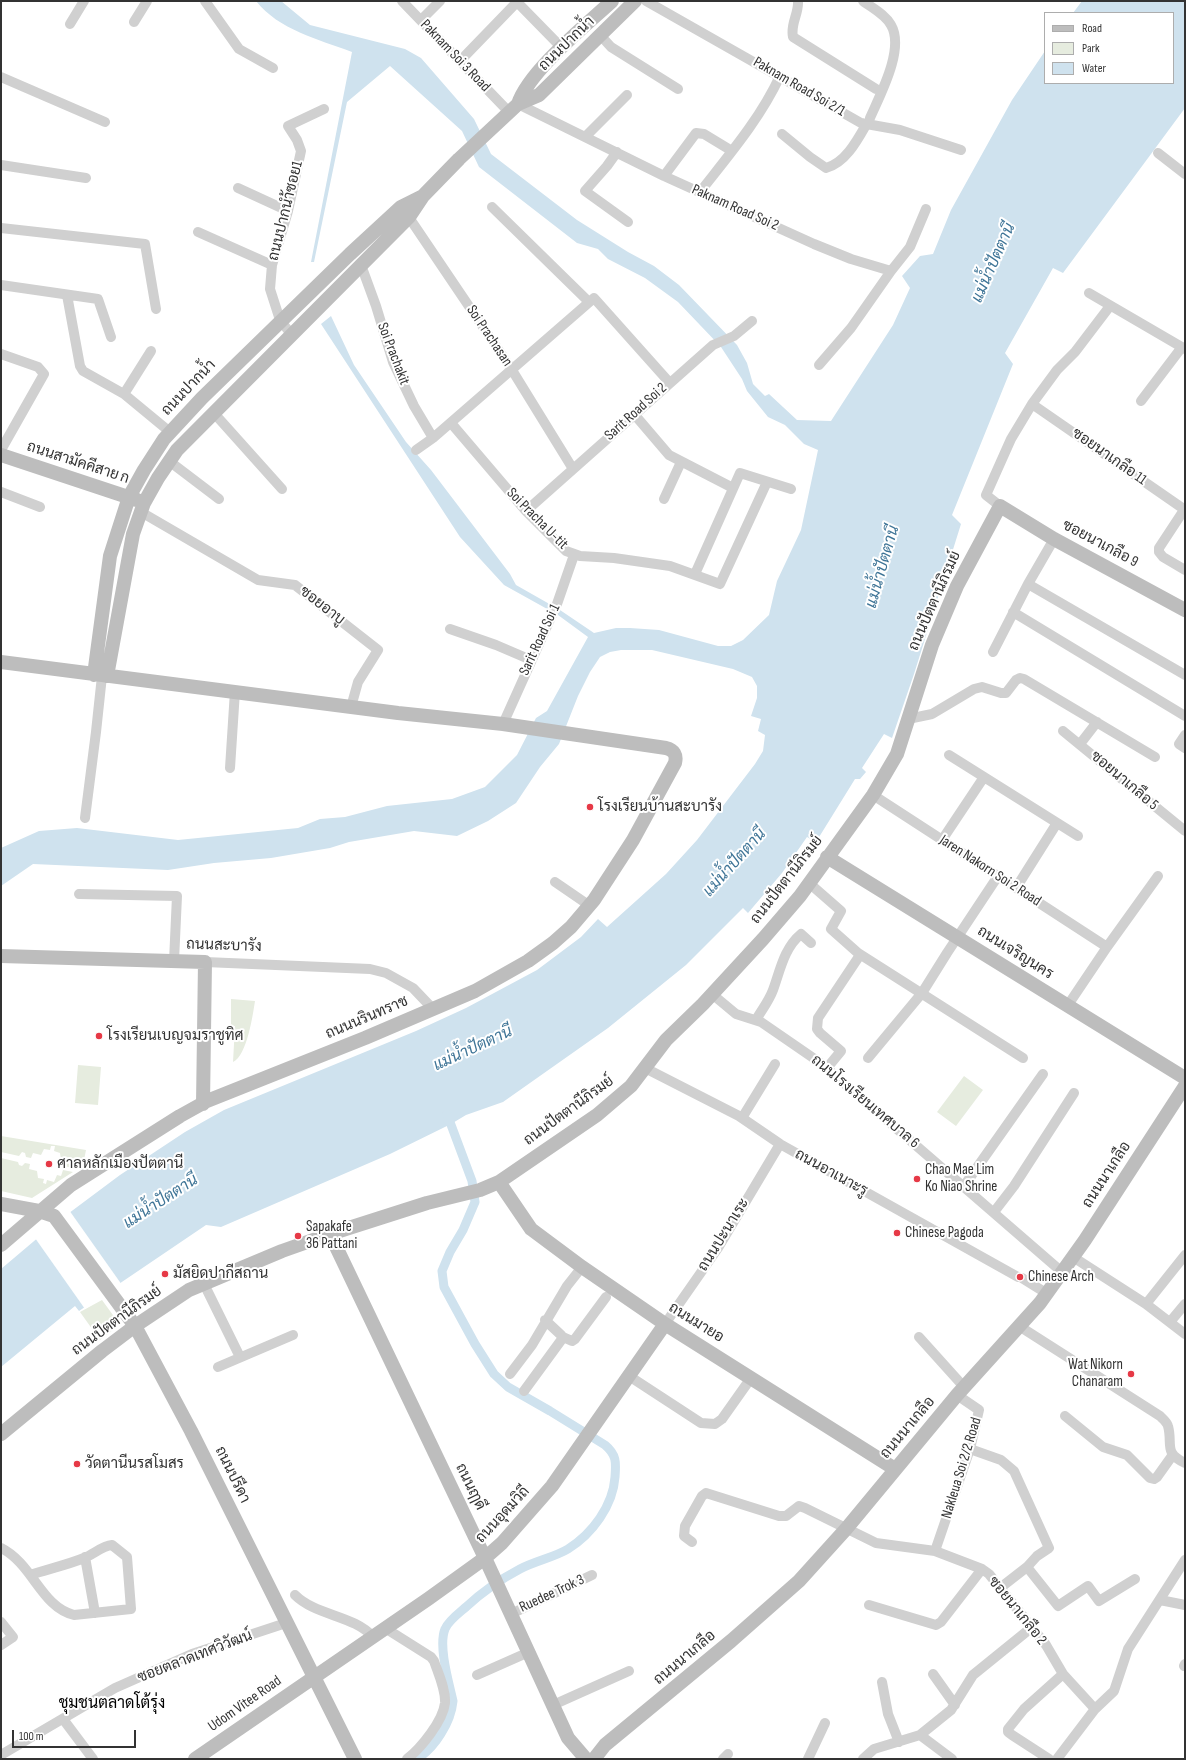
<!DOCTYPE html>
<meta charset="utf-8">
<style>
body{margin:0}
#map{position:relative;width:1186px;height:1760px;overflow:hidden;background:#fff;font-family:"Sofia Sans Condensed",sans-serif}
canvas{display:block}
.frame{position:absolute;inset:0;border:2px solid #333;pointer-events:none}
.legend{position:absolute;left:1044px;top:12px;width:130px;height:72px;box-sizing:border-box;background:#fff;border:1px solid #adadad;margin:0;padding:5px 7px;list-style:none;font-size:12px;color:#333}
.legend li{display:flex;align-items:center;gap:8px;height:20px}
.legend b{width:20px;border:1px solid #adadad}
.scale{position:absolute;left:12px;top:1730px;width:124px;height:18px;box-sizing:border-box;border:2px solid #333;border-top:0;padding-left:5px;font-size:12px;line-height:14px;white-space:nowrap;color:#333;-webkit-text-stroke:3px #fff;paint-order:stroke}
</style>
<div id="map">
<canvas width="1186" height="1760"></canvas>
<div class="frame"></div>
<ul class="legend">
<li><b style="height:5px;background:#bdbdbd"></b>Road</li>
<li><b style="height:11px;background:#e6ecdf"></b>Park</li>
<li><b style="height:11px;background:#cfe2ee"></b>Water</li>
</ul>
<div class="scale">100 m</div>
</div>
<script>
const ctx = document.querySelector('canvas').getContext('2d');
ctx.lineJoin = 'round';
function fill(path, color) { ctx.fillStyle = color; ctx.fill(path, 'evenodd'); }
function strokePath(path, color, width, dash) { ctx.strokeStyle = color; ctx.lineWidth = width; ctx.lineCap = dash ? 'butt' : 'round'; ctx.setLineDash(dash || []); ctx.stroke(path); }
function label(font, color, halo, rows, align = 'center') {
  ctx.font = font + ' "Sofia Sans Condensed",Sarabun,sans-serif'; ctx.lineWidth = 4; ctx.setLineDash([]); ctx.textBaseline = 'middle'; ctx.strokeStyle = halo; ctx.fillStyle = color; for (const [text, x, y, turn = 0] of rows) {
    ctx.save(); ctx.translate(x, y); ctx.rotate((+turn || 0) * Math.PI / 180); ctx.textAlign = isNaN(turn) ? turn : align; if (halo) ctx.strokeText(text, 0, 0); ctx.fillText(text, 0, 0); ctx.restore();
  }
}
const green = new Path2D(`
 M 231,999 L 255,1001 C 253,1014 247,1056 233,1062 L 235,1026 L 231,1026 Z
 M 78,1065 L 101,1067 L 98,1105 L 75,1103 Z
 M 964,1076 L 983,1090 L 956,1126 L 937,1112 Z
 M 1,1136 L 86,1150 L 83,1165 L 77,1169 L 64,1166 L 65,1160 L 61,1159 L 60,1153 L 54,1151 L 55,1146 L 51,1146 L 50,1150 L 44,1149 L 41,1155 L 33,1153 L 31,1158 L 26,1157 L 25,1153 L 22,1152 L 19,1156 L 1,1152 Z
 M 1,1158 L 18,1162 L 19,1165 L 22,1166 L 25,1163 L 30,1164 L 29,1169 L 37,1171 L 38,1178 L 44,1179 L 43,1183 L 46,1184 L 47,1180 L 54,1182 L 57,1175 L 61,1176 L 63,1170 L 73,1172 L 32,1198 L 1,1191 Z
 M 102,1300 L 118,1322 L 113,1330 L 100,1340 L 80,1312 Z`);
const water = new Path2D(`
 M 256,1 L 281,1 L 310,25 L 405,49 L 421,58 L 474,119 L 491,154 L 577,220 L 628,252 L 654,266 L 679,285 L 737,345 L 747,363 L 753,384 L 765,396 L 769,394 L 797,420 L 831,421 L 893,325 L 910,288 L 902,276 L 920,256 L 933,254 L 951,210 L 1012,100 L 1045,51 L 1045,83 L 1173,83 L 1173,13 L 1073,13 L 1082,1 L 1185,1 L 1185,108 L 1063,273 L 1053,268 L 1005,353 L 1013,364 L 952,515 L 961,524 L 914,674 L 892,738 L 884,734 L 862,768 L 866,772 L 860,779 L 855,779 L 816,842 L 807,837 L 782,873 L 748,913 L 743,908 L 686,965 L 608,1028 L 503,1102 L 466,1115 L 451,1124 L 390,1154 L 221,1227 L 206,1225 L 79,1311 L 75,1306 L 1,1367 L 1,1269 L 53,1225 L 120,1175 L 185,1132 L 224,1110 L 416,1031 L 466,1008 L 537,970 L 581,937 L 598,919 L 607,927 L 666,874 L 697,840 L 755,764 L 763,751 L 765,735 L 758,731 L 761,719 L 751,716 L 757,698 L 757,686 L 752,677 L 733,669 L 652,650 L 621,650 L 610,652 L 600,657 L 590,672 L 578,696 L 559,744 L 540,767 L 516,803 L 488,821 L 457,836 L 414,831 L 349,842 L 330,848 L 271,858 L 214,863 L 168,870 L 33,864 L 1,886 L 1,848 L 39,831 L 77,828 L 178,840 L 298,828 L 320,819 L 345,817 L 387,806 L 452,799 L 485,787 L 517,755 L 536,718 L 547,711 L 588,637 L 558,615 L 504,585 L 460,537 L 321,324 L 331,316 L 354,365 L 406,442 L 431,470 L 510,574 L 516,585 L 560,610 L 594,633 L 616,628 L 630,628 L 659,630 L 718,646 L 731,646 L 743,640 L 769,615 L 777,581 L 801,530 L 818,450 L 804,444 L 785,425 L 768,417 L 747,391 L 742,379 L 721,347 L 678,302 L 645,278 L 608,259 L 598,249 L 577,243 L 479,167 L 462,131 L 390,66 L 347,102 L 314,262 L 311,262 L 352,52 C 318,39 279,30 256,1 Z`);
const pier = new Path2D(`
 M 69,1210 L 122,1285 L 85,1309 L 35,1238 Z`);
const canal = new Path2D(`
 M 417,1759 C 435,1748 451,1722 453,1701 C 449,1683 438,1646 445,1629 C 448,1621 459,1613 466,1607 C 482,1592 501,1579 520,1569 C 535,1561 555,1557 568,1549 C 592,1534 613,1506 615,1477 C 616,1463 617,1455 605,1445 L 550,1411 L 508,1387 L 494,1374 L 475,1344 L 444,1287 L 442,1271 L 450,1252 L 463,1230 L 475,1202 L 472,1181 L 447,1114`);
const street = new Path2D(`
 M 205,1 L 239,49 L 273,68
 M 402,1 L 509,112
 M 516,1 L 562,48
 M 646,1 L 861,123 L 900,130 L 961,150
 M 798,1 C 799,14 790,24 793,37 L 876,89
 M 863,1 C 872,8 885,14 891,25 C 905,49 880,95 870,118
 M 421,20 L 440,1
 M 134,22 L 147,1
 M 70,24 L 84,1
 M 601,36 L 611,47 L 678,89
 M 460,61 L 517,2
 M 1,77 L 105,122
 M 518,104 L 664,176 L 814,244 L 851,259 L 891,271 L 910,247 L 926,209
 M 782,134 L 810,157 L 826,168 C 845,163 857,141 866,125
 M 585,137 L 627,95
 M 617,152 L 607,166 L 585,191 L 628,222
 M 1158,153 L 1185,174
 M 1,165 L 86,178
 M 664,176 L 696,133 L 704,134 L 732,151
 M 238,188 L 288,211
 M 700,192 C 729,155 760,119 780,76
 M 492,207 L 589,302
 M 406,213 L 512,370 L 573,469
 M 1,228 L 145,244 L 156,309
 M 198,232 L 272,265
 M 361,265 L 376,306 L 393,362 L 414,406 L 433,438
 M 1,285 L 98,299 L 111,337
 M 1089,293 L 1185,349
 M 67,295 L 80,366 L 83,371 L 124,394 L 170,432
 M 291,334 L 280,320 L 270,289 L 272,265 L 288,211 L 301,151 L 297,140 L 288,126 L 324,109
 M 1,354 L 38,367 L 44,374 L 1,450
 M 819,365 L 851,328 L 891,271
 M 124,394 L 151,351
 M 1141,401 L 1182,347
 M 1032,404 L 1185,510
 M 213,412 L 282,489
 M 634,414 L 669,455 L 733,488
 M 451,423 L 526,511 L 566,551 L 580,556 L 614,558 L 670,566 L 720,584 L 767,482
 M 416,450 L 433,438 L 594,298 L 669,382
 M 169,461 L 219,499
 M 1,492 L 40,507
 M 664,499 L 681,462
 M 1000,506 L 986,495 L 1011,439 L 1032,404 L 1057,370 L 1075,352 L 1110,306
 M 1184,510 L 1159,548 L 1159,552 L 1163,557 L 1185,570
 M 526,511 L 713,345 L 734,336 L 752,321
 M 141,512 L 258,580 L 295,585 L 378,650 L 358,682 L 351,707
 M 695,574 L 740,473 L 791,489
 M 1028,584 L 1185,675
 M 1013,612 L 1185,716
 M 450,629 L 496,645 L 531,660
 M 993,652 L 1028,584 L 1054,539
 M 908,719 L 932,714 L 974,689 L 982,687 L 1001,693 L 1006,693 L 1016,680 L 1020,678 L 1024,679 L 1155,757
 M 503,724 L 557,604 L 574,555
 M 1063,731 L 1185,831
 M 1185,735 L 1179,744 L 1185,748
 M 1080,744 L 1097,722
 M 949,755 L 1078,836
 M 230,768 L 235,691
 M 873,795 L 1107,947
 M 85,818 L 96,732 L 102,676
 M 942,840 L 984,777
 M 555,882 L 590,906
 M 809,883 L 841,911 L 831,929 L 858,953 L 1023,1058
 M 1016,888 L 1057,823
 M 79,894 L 177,896 L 174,961
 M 205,962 L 370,969 L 386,973 L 413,988 L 433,1009
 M 712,994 L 736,1014 L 761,1022 L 822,1064 L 1062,1272
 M 1068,1005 L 1107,947 L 1158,876
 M 756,1020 C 761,1011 769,1001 773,990 C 780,971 784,948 801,934 L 811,943
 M 868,1058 L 922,993 L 947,953 L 998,876
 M 645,1068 L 739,1116 L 780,1144 L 1018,1277
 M 827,1068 L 841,1051 L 820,1033 L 817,1029 L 818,1018 L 860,955
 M 742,1118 L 775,1064
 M 964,1186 L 1043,1074
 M 994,1212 L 1014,1186 L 1074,1093
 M 1073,1257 L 1146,1304 L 1185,1334
 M 1022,1278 L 1046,1293
 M 204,1284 L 240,1357
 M 1146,1304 L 1185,1255
 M 1170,1322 L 1185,1304
 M 665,1324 L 718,1248 L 780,1144
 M 1019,1326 L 1160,1416 C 1163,1419 1167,1422 1168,1426 C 1173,1444 1163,1453 1185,1463
 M 563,1337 L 572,1341 L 575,1339 L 606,1297
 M 919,1337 L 964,1387
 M 218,1367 L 293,1335
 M 510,1374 L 532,1345 L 567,1286 L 582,1267
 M 629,1376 L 701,1423 L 715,1424 L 722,1419 L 751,1378
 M 524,1391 L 562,1339 L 561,1335 L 545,1320
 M 1065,1416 L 1103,1447 L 1127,1455 L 1150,1478 L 1154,1479 L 1157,1477 L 1172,1456
 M 970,1449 L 1001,1460 L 1014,1471 L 1049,1548 L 1037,1556 L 1027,1567 L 1000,1588
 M 692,1542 L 684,1536 L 685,1526 L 702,1496 L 706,1493 L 779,1516 L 786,1516 L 799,1506 L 805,1508 L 876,1543 L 935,1551 L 982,1569 L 989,1574 L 1046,1645 L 1063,1674 L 1095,1709
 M 1,1548 C 33,1564 41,1607 74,1615 L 131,1609 L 127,1557 L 112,1545 C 102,1546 94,1554 84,1558 C 67,1565 48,1569 30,1575
 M 935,1551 L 970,1449 L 979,1410 L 957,1395
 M 85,1557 L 95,1613
 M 1027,1567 L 1058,1606 L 1088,1586 L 1099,1601 L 1135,1579
 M 295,1595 C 316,1616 354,1615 373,1637
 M 1160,1600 L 1185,1605
 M 869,1605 L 936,1625 L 941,1622 L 982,1569
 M 511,1614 L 592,1575
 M 1,1622 L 13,1637 L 1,1645
 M 385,1628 L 431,1657 L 434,1661 C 438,1673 446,1690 445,1703 C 443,1721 421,1748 407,1759
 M 1184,1666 L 1185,1664
 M 933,1674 L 955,1705
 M 477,1675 L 529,1652
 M 882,1682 L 888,1714 L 899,1742
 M 553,1705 L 629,1671
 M 63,1719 L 93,1759
 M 920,1735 L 952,1759
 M 1,1755 L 115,1688 L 192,1654 L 286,1623
 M 723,1759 L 728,1754
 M 808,1759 L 825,1723
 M 863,1759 L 874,1749 L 920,1735 L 951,1710 L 973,1675 L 1031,1628
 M 1049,1759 L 1012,1735 L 1008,1732 L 1008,1729 L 1024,1709 L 1063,1674
 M 1057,1759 L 1095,1709 L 1114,1691 L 1128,1649 L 1185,1560`);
const secondary = new Path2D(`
 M 518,104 C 529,71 585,26 612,1
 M 1,455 L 137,500
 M 1,662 L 398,713 L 503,724 L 666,748 C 674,750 677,755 675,763 L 633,840 L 594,900 L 571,927 L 553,943 L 528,961 L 475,991 L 365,1038 L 207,1101 L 180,1116 L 71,1185 L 1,1245
 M 94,675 L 110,556 L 129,497 L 144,470 L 164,439 L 202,398 L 350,254 L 401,207 L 423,196
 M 107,676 L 133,534 L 144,503 L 158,478 L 177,450 L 409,217 L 423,196 L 459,159 L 518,104 L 539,95 L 635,1
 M 827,857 L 1185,1078
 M 1,956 L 205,962 L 203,1104
 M 499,1182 L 531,1229 L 582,1267 L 665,1324 L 895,1469
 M 1,1204 L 39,1211 L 54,1216 L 135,1326 L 191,1431 L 355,1759
 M 330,1234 L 485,1558 L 568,1738 L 586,1759
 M 1,1434 L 102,1351 L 135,1326 L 189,1290 L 282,1251 L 330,1234 L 427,1203 L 480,1190 L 499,1182 L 597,1115 L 631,1086 L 666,1040 L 703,1004 L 763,939 L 800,896 L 873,795 L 897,754 L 932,645 L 957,586 L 1000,506 L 1054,539 L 1185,610
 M 195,1759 L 428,1599 L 485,1558 L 502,1543 L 552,1486 L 665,1324
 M 594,1759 L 605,1745 L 731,1641 L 799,1581 L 846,1529 L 957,1395 L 1040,1303 L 1085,1240 L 1185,1086`);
const markers = [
 [590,807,4,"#e63946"],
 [99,1036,4,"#e63946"],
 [49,1164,4,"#e63946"],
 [917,1179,4,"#e63946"],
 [897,1233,4,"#e63946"],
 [298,1236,4,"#e63946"],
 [165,1274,4,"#e63946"],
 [1020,1277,4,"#e63946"],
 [1131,1374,4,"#e63946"],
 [77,1464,4,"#e63946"]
];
const streetNames = [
 ["ถนนปากน้ำ",567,44,-44],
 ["Paknam Soi 3 Road",455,56,46],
 ["Paknam Road Soi 2/1",799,87,30],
 ["Paknam Road Soi 2",735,208,24],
 ["ถนนปากนำ้ซอย1",286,211,-76],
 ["Soi Prachasan",489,336,56],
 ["Soi Prachakit",393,354,69],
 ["ถนนปากน้ำ",189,388,-46],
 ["Sarit Road Soi 2",636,412,-42],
 ["ซอยนาเกลือ 11",1109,457,35],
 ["ถนนสามัคคีสาย ก",78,463,18],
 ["Soi Pracha U-tit",537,519,45],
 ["ซอยนาเกลือ 9",1100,544,28],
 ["ถนนปัตตานีภิรมย์",935,601,-66],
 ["ซอยอาบู",322,606,38],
 ["Sarit Road Soi 1",540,640,-65],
 ["ซอยนาเกลือ 5",1124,781,40],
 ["Jaren Nakorn Soi 2 Road",990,871,33],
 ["ถนนปัตตานีภิรมย์",787,880,-52],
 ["ถนนสะบารัง",224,946,2],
 ["ถนนเจริญนคร",1015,953,32],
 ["ถนนนรินทราช",367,1018,-23],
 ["ถนนโรงเรียนเทศบาล 6",865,1102,40],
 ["ถนนปัตตานีภิรมย์",569,1111,-36],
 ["ถนนอาเนาะรู",831,1173,29],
 ["ถนนนาเกลือ",1107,1175,-57],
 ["ถนนปะนาเระ",724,1235,-58],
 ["ถนนปัตตานีภิรมย์",117,1321,-36],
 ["ถนนมายอ",696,1323,32],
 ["ถนนนาเกลือ",908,1428,-50],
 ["Nakleua Soi 2/2 Road",962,1468,-73],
 ["ถนนปรีดา",232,1475,64],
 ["ถนนฤๅดี",470,1487,64],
 ["ถนนอุดมวิถี",503,1515,-47],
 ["Ruedee Trok 3",552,1594,-25],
 ["ซอยนาเกลือ 2",1017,1611,51],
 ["ซอยตลาดเทศวิวัฒน์",195,1657,-21],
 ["ถนนนาเกลือ",685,1658,-40],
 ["Udom Vitee Road",245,1704,-35]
];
const poiNames = [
 ["โรงเรียนบ้านสะบารัง",598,807],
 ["โรงเรียนเบญจมราชูทิศ",107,1036],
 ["ศาลหลักเมืองปัตตานี",57,1164],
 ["Chao Mae Lim",925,1170],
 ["Ko Niao Shrine",925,1187],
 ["Sapakafe",306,1227],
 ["36 Pattani",306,1244],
 ["Chinese Pagoda",905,1233],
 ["มัสยิดปากีสถาน",173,1274],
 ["Chinese Arch",1028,1277],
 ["Wat Nikorn",1123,1365,"right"],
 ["Chanaram",1123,1382,"right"],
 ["วัดตานีนรสโมสร",85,1464]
];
const waterNames = [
 ["แม่น้ำปัตตานี",994,263,-66],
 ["แม่น้ำปัตตานี",883,567,-74],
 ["แม่น้ำปัตตานี",735,863,-48],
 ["แม่น้ำปัตตานี",473,1049,-25],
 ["แม่น้ำปัตตานี",161,1202,-33]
];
const neighbourhoodNames = [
 ["ชุมชนตลาดโต้รุ่ง",112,1704]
];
fill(green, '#e6ecdf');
fill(water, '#cfe2ee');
fill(pier, '#fff');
strokePath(canal, '#cfe2ee', 9);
strokePath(street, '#d0d0d0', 10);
strokePath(secondary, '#bdbdbd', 14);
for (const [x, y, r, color] of markers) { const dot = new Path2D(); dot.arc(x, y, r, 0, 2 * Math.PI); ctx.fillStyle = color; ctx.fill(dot); strokePath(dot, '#fff', 1.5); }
label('15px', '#333', '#fff', streetNames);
label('15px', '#333', '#fff', poiNames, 'left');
label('italic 16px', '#3f7597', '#fff', waterNames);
label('16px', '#000', '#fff', neighbourhoodNames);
</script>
